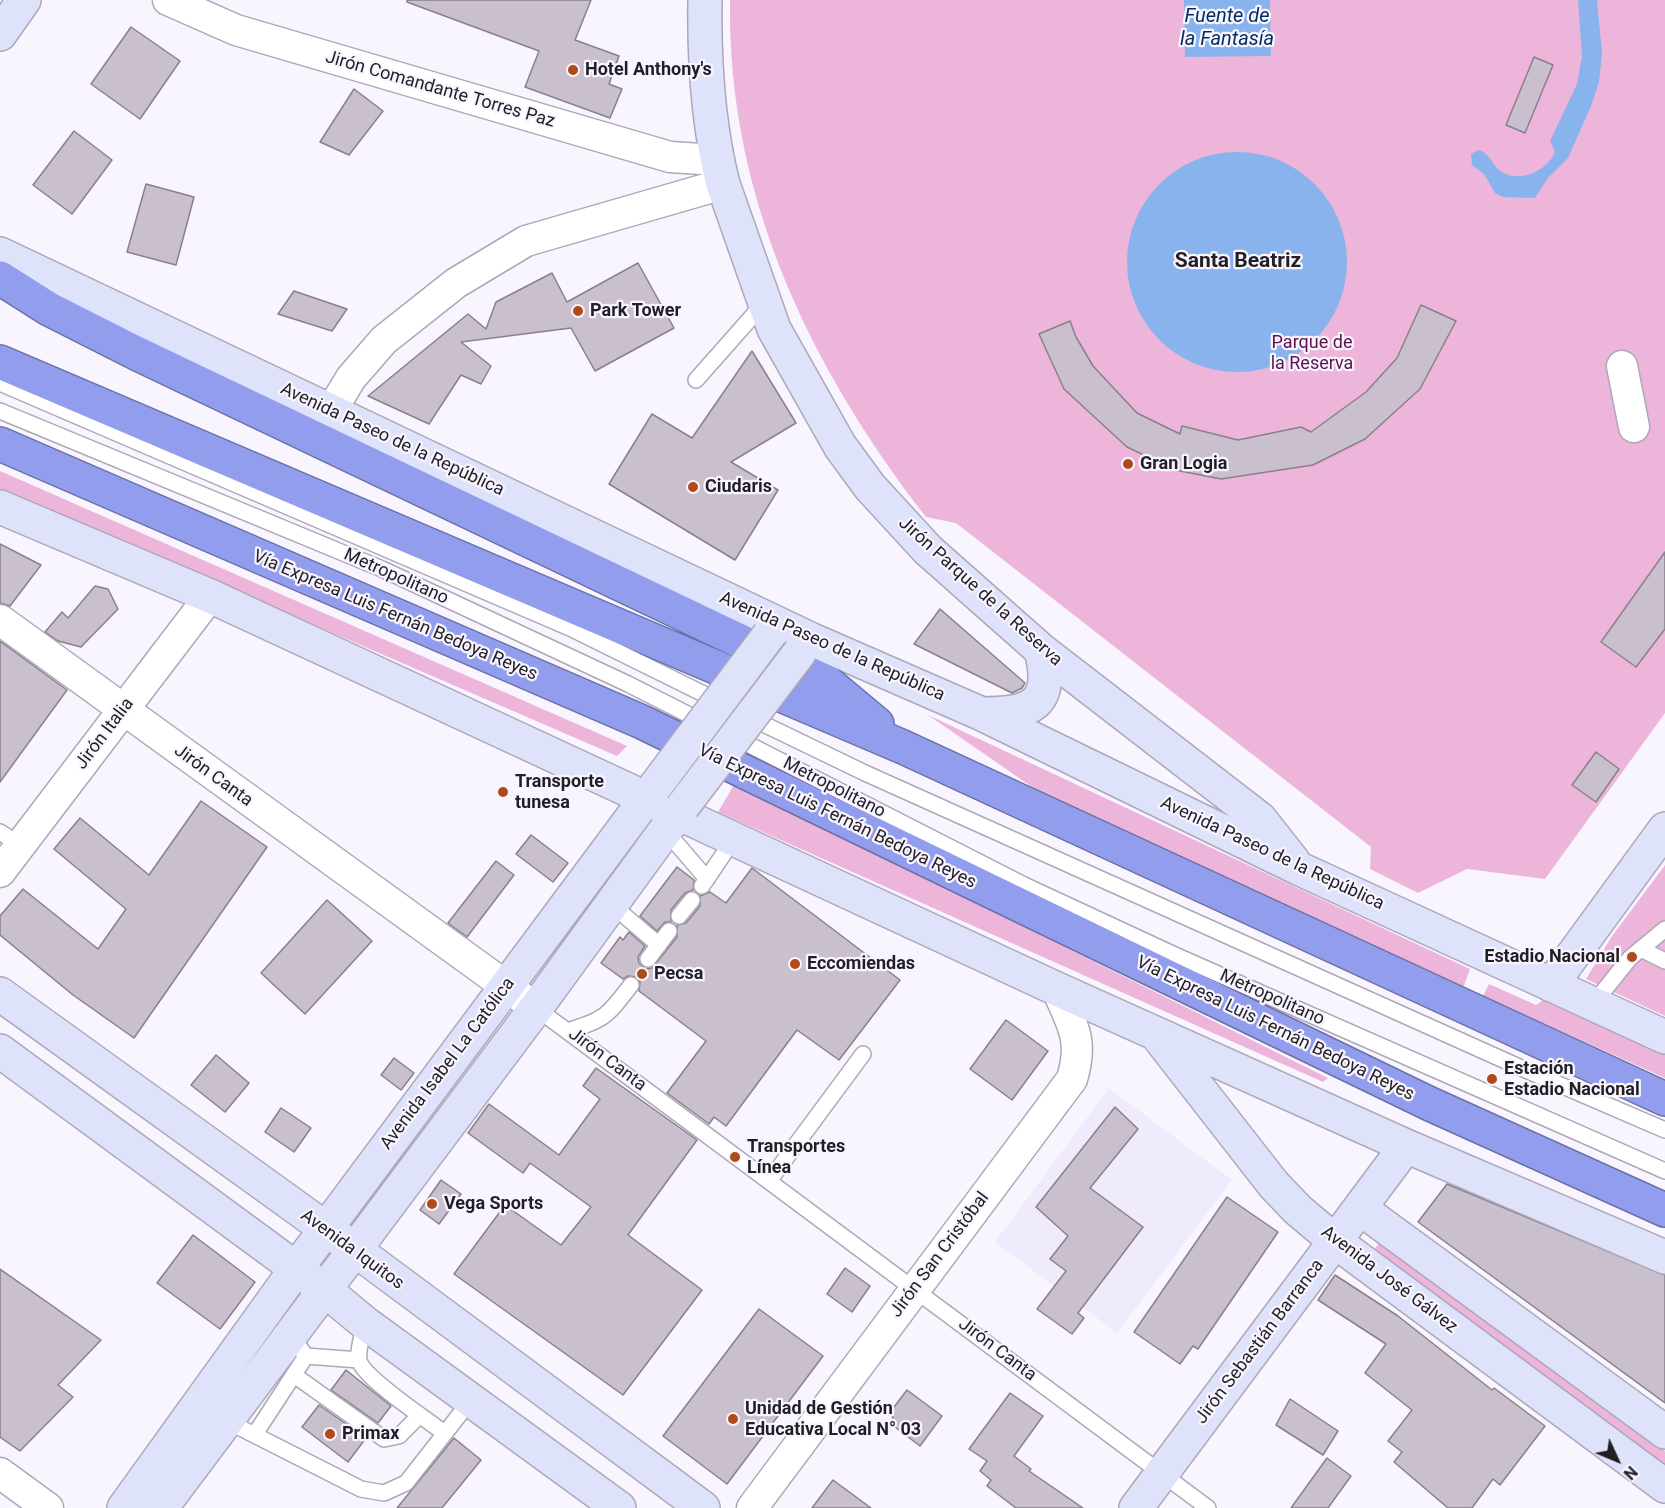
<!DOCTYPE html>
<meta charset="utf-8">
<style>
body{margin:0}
#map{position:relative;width:1665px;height:1508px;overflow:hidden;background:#f8f5ff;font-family:Roboto,sans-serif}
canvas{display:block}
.north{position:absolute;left:1587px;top:1430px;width:60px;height:60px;-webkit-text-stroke:4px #f8f5ff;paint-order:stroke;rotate:134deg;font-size:16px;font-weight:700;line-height:24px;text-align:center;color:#211f25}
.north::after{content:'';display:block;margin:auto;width:21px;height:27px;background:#211f25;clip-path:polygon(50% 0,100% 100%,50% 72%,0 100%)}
</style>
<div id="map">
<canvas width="1665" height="1508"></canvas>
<div class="north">N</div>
</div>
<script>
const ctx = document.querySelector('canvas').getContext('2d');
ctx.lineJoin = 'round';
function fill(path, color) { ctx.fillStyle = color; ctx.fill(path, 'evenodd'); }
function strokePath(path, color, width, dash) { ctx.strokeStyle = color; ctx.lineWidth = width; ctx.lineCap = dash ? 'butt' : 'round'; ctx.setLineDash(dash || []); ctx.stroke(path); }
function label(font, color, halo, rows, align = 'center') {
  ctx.font = font + ' Roboto,sans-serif'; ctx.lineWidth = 4.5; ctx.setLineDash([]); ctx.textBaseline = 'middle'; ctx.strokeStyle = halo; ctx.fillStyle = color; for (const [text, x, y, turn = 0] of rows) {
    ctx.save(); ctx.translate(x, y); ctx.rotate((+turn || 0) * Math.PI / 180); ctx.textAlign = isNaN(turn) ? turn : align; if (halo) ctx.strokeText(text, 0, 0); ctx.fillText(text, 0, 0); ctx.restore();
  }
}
const built = new Path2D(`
 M 1109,1088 L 1232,1180 L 1117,1333 L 995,1242 Z`);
const green = new Path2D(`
 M 730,0 L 1665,0 L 1665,713 L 1545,879 L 1467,869 L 1418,893 L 1370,869 L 1371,847 L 956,523 L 926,517 C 809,366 727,195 730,0 Z
 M 0,471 L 627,746 L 617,756 L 0,489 Z
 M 928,715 L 1470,969 L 1462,991 L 1058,805 Z
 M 735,783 L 1328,1078 L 1323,1082 L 718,812 Z
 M 1665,865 L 1665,1016 L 1586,979 L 1612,936 Z
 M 1489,984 L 1536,1005 L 1549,996 L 1665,1050 L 1665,1078 L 1483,996 Z
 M 1381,1239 L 1665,1451 L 1665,1470 L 1373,1252 Z`);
const water = new Path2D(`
 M 1184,0 L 1270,0 L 1271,56 L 1185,57 Z
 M 1578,0 L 1597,0 L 1602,53 L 1599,82 L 1591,106 L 1568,158 L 1548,178 L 1535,198 L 1503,197 L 1495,193 L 1484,174 L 1472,165 L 1471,154 L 1478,150 C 1491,153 1491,165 1502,172 C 1520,183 1547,171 1555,152 L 1550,141 L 1577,84 L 1582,56 Z
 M1127 262a110 110 0 1 1 220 0a110 110 0 1 1-220 0Z`);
const building = new Path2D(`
 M 407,0 L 591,0 L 575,40 L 619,56 L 609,84 L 622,89 L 610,118 L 525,87 L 539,51 L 407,2 Z
 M 131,27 L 180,61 L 140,119 L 91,84 Z
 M 1534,57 L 1553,65 L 1525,133 L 1506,125 Z
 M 354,89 L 383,111 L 349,155 L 320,142 Z
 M 74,131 L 112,160 L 72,214 L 33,185 Z
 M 146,184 L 194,197 L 176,265 L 127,252 Z
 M 638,263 L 674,328 L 595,371 L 571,328 L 461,342 L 491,366 L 481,384 L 461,375 L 429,424 L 368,396 L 468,314 L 486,329 L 496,302 L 552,273 L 567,302 Z
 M 294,291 L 347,309 L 332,331 L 278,314 Z
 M 1421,305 L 1456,321 L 1420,389 L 1365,439 L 1313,465 L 1221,479 L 1175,470 L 1127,447 L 1064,389 L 1039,334 L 1070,321 L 1076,337 L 1093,366 L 1137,413 L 1180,434 L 1182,426 L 1238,440 L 1301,427 L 1311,432 L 1366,392 L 1397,358 Z
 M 752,351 L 796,423 L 731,462 L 778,490 L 735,560 L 609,484 L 652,414 L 692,438 Z
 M 0,544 L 41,565 L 10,606 L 0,603 Z
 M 1665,552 L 1665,629 L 1636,667 L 1601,642 Z
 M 95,586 L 108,589 L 118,609 L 81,647 L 58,641 L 45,632 L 62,612 L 68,618 Z
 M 940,609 L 1025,683 L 1022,688 L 1012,693 L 914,644 Z
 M 0,641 L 67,690 L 0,782 Z
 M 1596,752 L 1619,769 L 1596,802 L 1572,785 Z
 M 201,801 L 267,847 L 134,1038 L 73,995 L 0,935 L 0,916 L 23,889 L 98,949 L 126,909 L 54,849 L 80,818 L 149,875 Z
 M 531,835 L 568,863 L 553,882 L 516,854 Z
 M 496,861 L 514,875 L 467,937 L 448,923 Z
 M 677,867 L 694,880 L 693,890 L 685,893 L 671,910 L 671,922 L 665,922 L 657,931 L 640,916 Z
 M 752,868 L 900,980 L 839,1060 L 797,1030 L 726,1126 L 714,1117 L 709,1124 L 667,1093 L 706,1041 L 639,991 L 640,982 L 636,977 L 628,976 L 623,979 L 601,963 L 620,937 L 623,940 L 629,932 L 645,946 L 638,957 L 639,963 L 646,969 L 652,968 L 677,937 L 677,925 L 686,923 L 700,906 L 700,896 L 710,892 L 726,903 Z
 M 327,900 L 372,941 L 305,1014 L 261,973 Z
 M 1006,1020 L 1048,1051 L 1012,1100 L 970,1069 Z
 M 216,1055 L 249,1083 L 225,1112 L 191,1085 Z
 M 394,1058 L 414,1073 L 401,1090 L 381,1075 Z
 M 596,1068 L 697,1140 L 628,1235 L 702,1290 L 623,1395 L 454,1274 L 505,1205 L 561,1245 L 591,1207 L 530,1163 L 523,1173 L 468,1133 L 489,1104 L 559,1155 L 600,1099 L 583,1086 Z
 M 1115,1107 L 1138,1129 L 1090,1188 L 1143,1227 L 1078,1313 L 1084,1318 L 1072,1334 L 1037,1309 L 1066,1271 L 1050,1259 L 1068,1236 L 1036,1207 Z
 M 281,1108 L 311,1128 L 294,1152 L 265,1132 Z
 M 441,1180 L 461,1194 L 439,1224 L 420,1210 Z
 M 1447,1184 L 1665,1275 L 1665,1403 L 1418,1222 Z
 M 1227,1197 L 1278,1232 L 1198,1349 L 1193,1346 L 1180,1364 L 1134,1332 Z
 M 193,1235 L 255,1282 L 220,1329 L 157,1283 Z
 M 845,1268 L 870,1286 L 852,1312 L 827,1294 Z
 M 0,1269 L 101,1340 L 58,1385 L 73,1397 L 20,1451 L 0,1437 Z
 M 1335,1275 L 1398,1316 L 1492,1390 L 1494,1388 L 1545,1426 L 1500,1485 L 1493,1479 L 1472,1508 L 1448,1508 L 1394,1462 L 1402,1452 L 1388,1441 L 1412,1410 L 1365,1373 L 1386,1344 L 1318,1300 Z
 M 759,1309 L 823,1356 L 727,1484 L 663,1436 Z
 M 346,1370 L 391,1406 L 378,1423 L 331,1390 Z
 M 907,1390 L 942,1416 L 920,1446 L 895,1427 L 891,1411 Z
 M 1010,1393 L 1043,1416 L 1014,1456 L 1031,1469 L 1029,1471 L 1083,1508 L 1016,1508 L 987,1486 L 991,1480 L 980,1471 L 987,1461 L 969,1449 Z
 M 1290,1399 L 1338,1431 L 1323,1455 L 1276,1425 Z
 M 319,1405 L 366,1438 L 348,1462 L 302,1427 Z
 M 454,1438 L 481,1460 L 442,1508 L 397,1508 Z
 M 1327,1458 L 1351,1476 L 1328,1508 L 1291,1508 Z
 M 833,1480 L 871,1508 L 812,1508 Z`);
const lane = new Path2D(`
 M 696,380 L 764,303
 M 0,383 L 570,628 L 722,703
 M 0,411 L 382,569 L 628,684 L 705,723
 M 749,717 L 865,773 L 1528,1071 L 1665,1130
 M 732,736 L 1024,885 L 1177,956 L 1665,1171
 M 665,830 L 707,879
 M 0,832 L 20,845
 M 702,886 L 733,840
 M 612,905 L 659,945
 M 679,916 L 692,900
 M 1641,949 L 1665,961
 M 648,959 L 669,931
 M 1593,1004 L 1630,958 L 1665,929
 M 536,1008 L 1208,1508
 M 567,1031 C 605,1020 607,1016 631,985
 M 769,1181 L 863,1054
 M 365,1323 C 363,1334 357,1350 359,1360 C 363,1378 428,1420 444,1433
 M 306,1356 L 359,1360
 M 294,1375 L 384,1439 L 399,1436 L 420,1415
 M 227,1421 L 361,1489 L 384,1493 L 406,1483 L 471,1400
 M 255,1434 L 306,1356 L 291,1336`);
const street = new Path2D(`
 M 168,0 L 236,30 L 670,157 L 717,160
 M 1622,366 L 1634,427
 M 331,411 L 351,378 L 384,340 L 456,283 L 526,241 L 723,184
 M 0,620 L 536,1008
 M 0,872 L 210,596
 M 0,1473 L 48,1508
 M 752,1508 L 1072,1079 C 1084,1039 1072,1025 1057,989`);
const secondary = new Path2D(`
 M 705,0 C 704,60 708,125 723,184 L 774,329 L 840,446 L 870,487 L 928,550 L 1041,650 L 1260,819 L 1293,861
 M 0,34 L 24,0
 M 0,254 L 810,639 L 982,714 L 1300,869 L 1665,1037
 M 0,507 L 210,596 L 1057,989 L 1406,1146 L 1665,1257
 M 982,714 C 1031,714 1055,705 1041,650
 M 1551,985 L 1665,829
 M 0,994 L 354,1249 L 703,1508
 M 1157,1035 L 1274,1185 L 1298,1210 L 1336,1242 L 1665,1486
 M 0,1051 L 324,1289 L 365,1323 L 619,1508
 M 1361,1209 L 1665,1432
 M 124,1508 L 296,1269 L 654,788
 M 161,1508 L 536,1008 L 683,806
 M 1136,1508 L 1406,1146`);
const highway = new Path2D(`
 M 0,278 L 49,309 L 136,353 L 828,683 L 877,724
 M 0,362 L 903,747 L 1665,1099
 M 0,444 L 642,722 L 1428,1103 L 1665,1210`);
const secondaryBridge = new Path2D(`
 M 654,788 L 769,635
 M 683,806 L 800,652`);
const markers = [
 [573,70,6,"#af4a1b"],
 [578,311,6,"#af4a1b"],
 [1128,464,6,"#af4a1b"],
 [693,487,6,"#af4a1b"],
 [503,792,6,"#af4a1b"],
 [1632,957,6,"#af4a1b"],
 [795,964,6,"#af4a1b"],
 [642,974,6,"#af4a1b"],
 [1492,1079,6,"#af4a1b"],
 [735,1157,6,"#af4a1b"],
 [432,1204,6,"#af4a1b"],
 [733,1419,6,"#af4a1b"],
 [330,1434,6,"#af4a1b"]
];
const poiNames = [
 ["Hotel Anthony's",585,70],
 ["Park Tower",590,311],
 ["Gran Logia",1140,464],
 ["Ciudaris",705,487],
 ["Transporte",515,782],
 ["tunesa",515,803],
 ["Estadio Nacional",1620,957,"right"],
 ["Eccomiendas",807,964],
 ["Pecsa",654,974],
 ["Estación",1504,1069],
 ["Estadio Nacional",1504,1090],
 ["Transportes",747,1147],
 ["Línea",747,1168],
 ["Vega Sports",444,1204],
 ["Unidad de Gestión",745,1409],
 ["Educativa Local N° 03",745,1430],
 ["Primax",342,1434]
];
const streetNames = [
 ["Jirón Comandante Torres Paz",440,90,16],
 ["Avenida Paseo de la República",392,440,25],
 ["Metropolitano",396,577,24],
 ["Jirón Parque de la Reserva",980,592,42],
 ["Vía Expresa Luis Fernán Bedoya Reyes",395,616,23],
 ["Avenida Paseo de la República",832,647,24],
 ["Jirón Italia",105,734,-53],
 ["Jirón Canta",213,776,36],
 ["Metropolitano",834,788,27],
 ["Vía Expresa Luis Fernán Bedoya Reyes",837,817,26],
 ["Avenida Paseo de la República",1272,854,25],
 ["Metropolitano",1272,998,24],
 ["Vía Expresa Luis Fernán Bedoya Reyes",1275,1029,26],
 ["Jirón Canta",607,1060,37],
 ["Avenida Isabel La Católica",448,1064,-53],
 ["Avenida Iquitos",352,1250,36],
 ["Jirón San Cristóbal",940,1255,-53],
 ["Avenida José Gálvez",1389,1280,37],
 ["Jirón Sebastián Barranca",1260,1342,-53],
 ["Jirón Canta",997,1350,37]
];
const parkNames = [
 ["Parque de",1312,343],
 ["la Reserva",1312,364]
];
const waterNames = [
 ["Fuente de",1227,17],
 ["la Fantasía",1227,40]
];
const quarterNames = [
 ["Santa Beatriz",1238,262]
];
fill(built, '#efeafc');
fill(green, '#edb5da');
fill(water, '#89b3ec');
fill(building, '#cabfcd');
strokePath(building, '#89808c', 1.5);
strokePath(lane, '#aca8b7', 18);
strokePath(street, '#aca8b7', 33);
strokePath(secondary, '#aca8b7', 36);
strokePath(highway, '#6a71a8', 36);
strokePath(lane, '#fff', 15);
strokePath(street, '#fff', 30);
strokePath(secondary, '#dee2fa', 33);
strokePath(highway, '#929dee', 33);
strokePath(secondaryBridge, '#aca8b7', 36, []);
strokePath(secondaryBridge, '#dee2fa', 33);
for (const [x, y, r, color] of markers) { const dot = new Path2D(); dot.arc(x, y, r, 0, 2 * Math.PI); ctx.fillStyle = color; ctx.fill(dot); strokePath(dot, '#f8f5ff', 2); }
label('bold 18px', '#211f25', '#f8f5ff', poiNames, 'left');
label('18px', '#211f25', '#f8f5ff', streetNames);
label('18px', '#5d124b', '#f8f5ff', parkNames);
label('italic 20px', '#022c5f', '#f8f5ff', waterNames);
label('bold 21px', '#211f25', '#f8f5ff', quarterNames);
</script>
